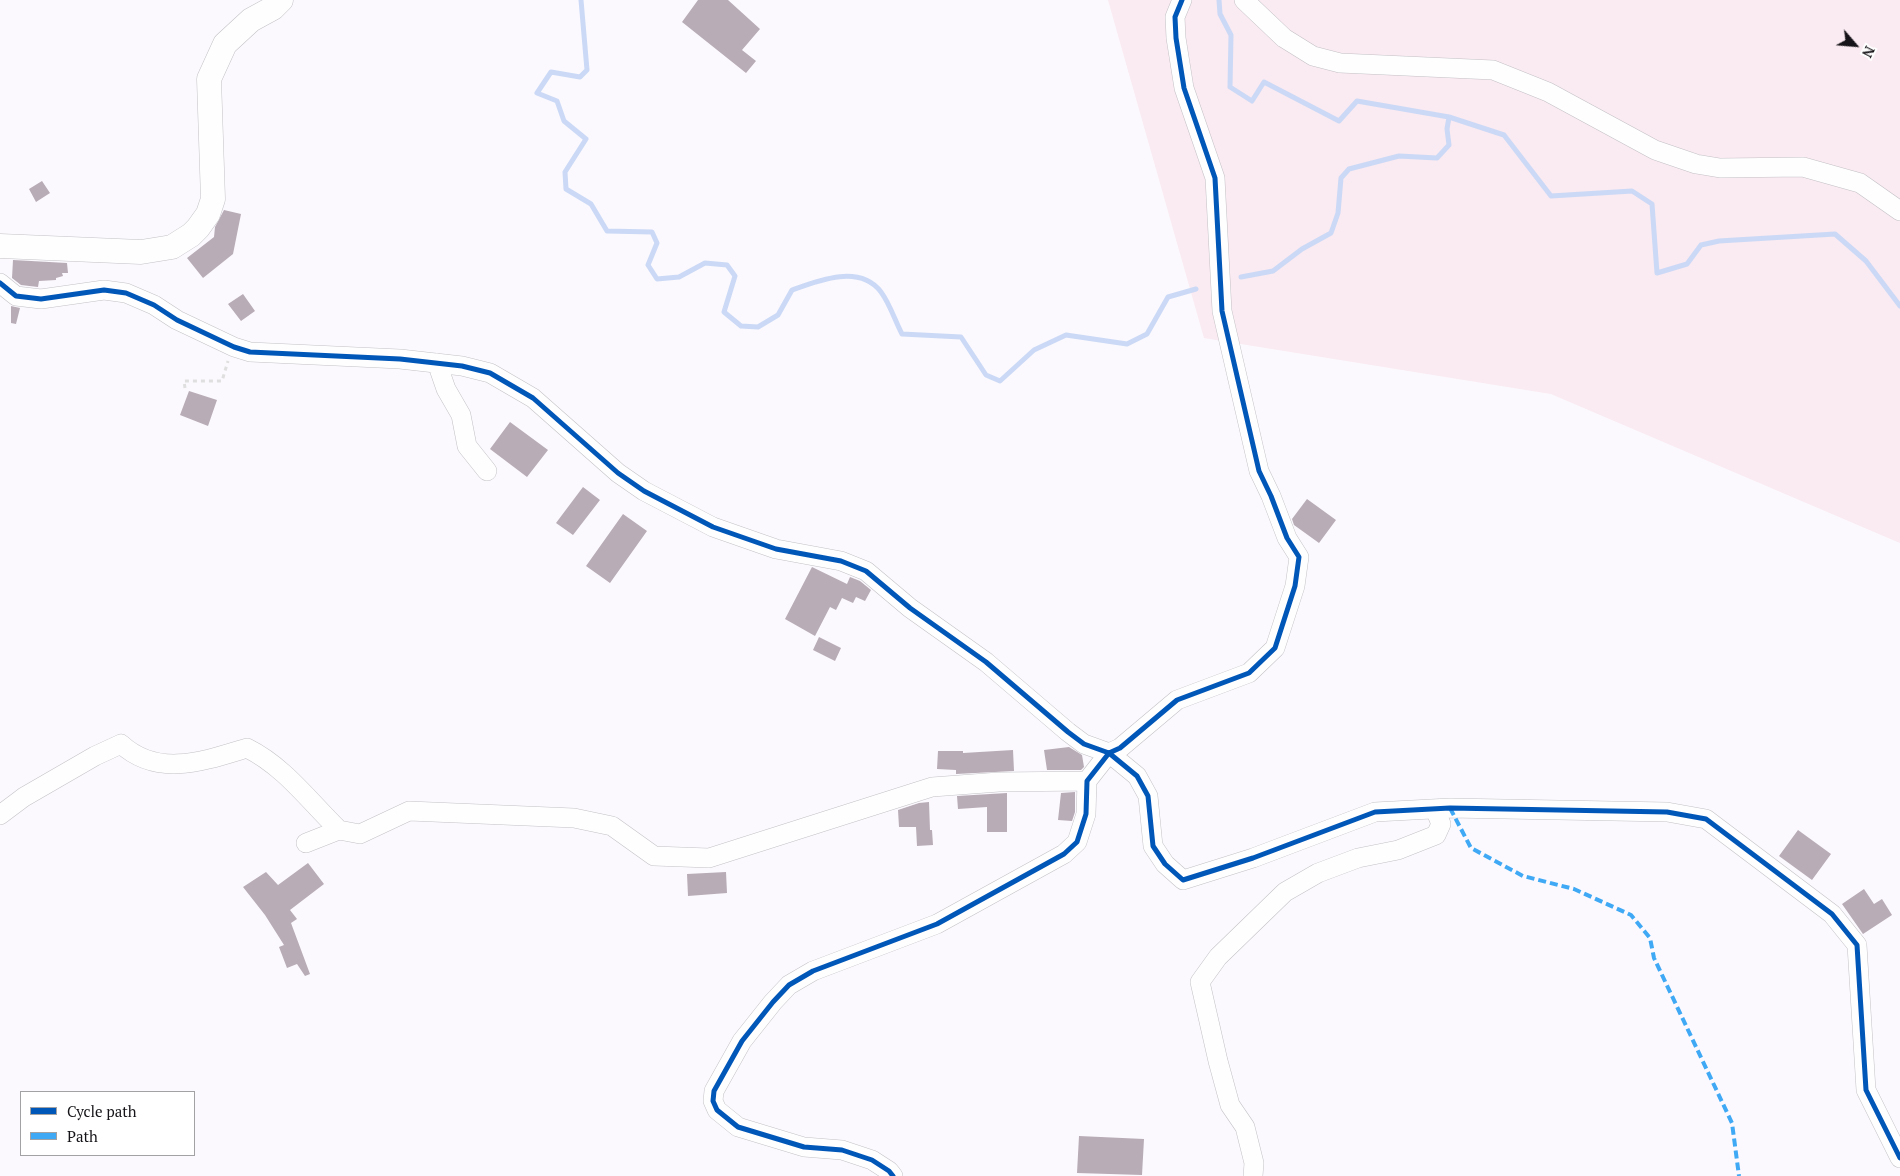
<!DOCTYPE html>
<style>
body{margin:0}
#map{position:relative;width:1900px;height:1176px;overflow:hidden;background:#fbf9fd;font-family:"PT Serif",serif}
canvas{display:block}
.legend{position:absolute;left:20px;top:1091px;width:175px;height:65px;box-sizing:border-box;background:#fff;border:1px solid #a2a1a3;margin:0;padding:6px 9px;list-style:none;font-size:15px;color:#161418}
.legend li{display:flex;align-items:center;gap:10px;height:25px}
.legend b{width:25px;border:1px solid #a2a1a3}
.north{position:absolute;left:1830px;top:20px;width:50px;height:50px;-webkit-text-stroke:4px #fff;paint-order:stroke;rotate:117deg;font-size:14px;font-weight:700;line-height:20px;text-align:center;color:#161418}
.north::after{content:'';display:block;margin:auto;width:18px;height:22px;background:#161418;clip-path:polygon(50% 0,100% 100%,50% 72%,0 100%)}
</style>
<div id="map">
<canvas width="1900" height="1176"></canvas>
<ul class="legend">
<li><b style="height:6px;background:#0057b8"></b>Cycle path</li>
<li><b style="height:6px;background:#3fa9f5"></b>Path</li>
</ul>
<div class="north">N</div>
</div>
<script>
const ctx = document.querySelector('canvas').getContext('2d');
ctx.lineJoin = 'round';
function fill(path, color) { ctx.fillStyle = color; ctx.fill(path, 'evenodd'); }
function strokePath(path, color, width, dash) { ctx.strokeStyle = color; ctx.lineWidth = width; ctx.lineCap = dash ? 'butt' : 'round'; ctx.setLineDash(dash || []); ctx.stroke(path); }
const green = new Path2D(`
 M 1108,0 L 1900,0 L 1900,543 L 1551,394 L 1204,338 Z`);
const stream = new Path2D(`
 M 581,0 L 587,70 L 580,77 L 551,72 L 537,93 L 557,101 L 564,121 L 586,139 L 565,172 L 566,189 L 591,204 L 607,231 L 652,232 L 657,243 L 648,265 L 657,279 L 679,277 L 705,263 L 727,265 L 735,276 L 724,312 L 741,326 L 758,327 L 778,315 L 792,290 C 819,280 860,264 881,292 C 890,304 895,321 902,334 L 961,337 L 986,375 L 1000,381 L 1034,350 L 1066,335 L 1127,344 L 1147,334 L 1168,297 L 1196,289
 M 1219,0 L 1220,14 L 1231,35 L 1230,87 L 1252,101 L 1264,82 L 1339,121 L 1357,101 L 1449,117 L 1504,135 L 1551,196 L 1632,191 L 1652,204 L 1657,273 L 1687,264 L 1701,245 L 1719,241 L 1835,234 L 1866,261 L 1900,306
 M 1241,277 L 1273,271 L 1302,249 L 1331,233 L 1338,213 L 1341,178 L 1349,169 L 1399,156 L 1437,158 L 1449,145 L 1447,129 L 1449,117`);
const building = new Path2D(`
 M 698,0 L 728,0 L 760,29 L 742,50 L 756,61 L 746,73 L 682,22 Z
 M 42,181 L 50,193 L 36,202 L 29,189 Z
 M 224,210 L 241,214 L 233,254 L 203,278 L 187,258 L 214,237 L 215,227 Z
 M 13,260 L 67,263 L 68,273 L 62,273 L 63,276 L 56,278 L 56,280 L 39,281 L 38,287 L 21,285 L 12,278 Z
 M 243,294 L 255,311 L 241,321 L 228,304 Z
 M 11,306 L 20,308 L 16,324 L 11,323 Z
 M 189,391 L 217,400 L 208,426 L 180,415 Z
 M 510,422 L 548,450 L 527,477 L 490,449 Z
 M 583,487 L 600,500 L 573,535 L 556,523 Z
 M 1307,499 L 1336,520 L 1319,543 L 1294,525 L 1292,519 Z
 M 623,514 L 647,531 L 610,583 L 586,566 Z
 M 812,567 L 847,584 L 850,577 L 860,581 L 871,590 L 865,601 L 856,597 L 853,603 L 842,598 L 836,610 L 830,607 L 815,636 L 785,619 Z
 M 819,637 L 841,648 L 835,661 L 813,650 Z
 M 1069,747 L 1082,755 L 1084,767 L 1081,770 L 1047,770 L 1044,750 Z
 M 1013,750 L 1014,771 L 956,774 L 956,770 L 937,769 L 938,751 L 963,751 L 963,753 Z
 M 1075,792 L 1075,812 L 1072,821 L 1058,820 L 1061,793 Z
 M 1007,793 L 1007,832 L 987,832 L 987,807 L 958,809 L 957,796 Z
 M 929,802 L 930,830 L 932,830 L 933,845 L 917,846 L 916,827 L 899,827 L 898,810 L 919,803 Z
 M 1798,830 L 1831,854 L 1812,880 L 1779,856 Z
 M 308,863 L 324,884 L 290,910 L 297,919 L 291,923 L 310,974 L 305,976 L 297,964 L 287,968 L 279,947 L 284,945 L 265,915 L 243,887 L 266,872 L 278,885 Z
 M 726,872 L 727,893 L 688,896 L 687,874 Z
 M 1864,889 L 1874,904 L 1882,899 L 1892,915 L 1863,934 L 1842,904 Z
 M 1079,1136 L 1144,1139 L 1142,1175 L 1077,1173 Z`);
const path = new Path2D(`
 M 185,388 L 184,381 L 222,381 L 228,361`);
const minor = new Path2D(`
 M 1244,0 L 1284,38 L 1313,56 L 1340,63 L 1493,70 L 1548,92 L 1655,150 L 1696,164 L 1720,168 L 1803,167 L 1860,183 L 1900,211
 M 0,283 L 16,296 L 41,299 L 104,290 L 126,293 L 154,305 L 177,320 L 234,347 L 250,352 L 400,359 L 462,366 L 490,373 L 533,398 L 618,473 L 644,491 L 713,527 L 776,549 L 841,561 L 866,571 L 910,608 L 986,662 L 1068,732 L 1084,744 L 1109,753 L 1120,748 L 1177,700 L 1249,673 L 1275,648 L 1295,586 L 1299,557 L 1287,538 L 1271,496 L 1259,471 L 1222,311 L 1215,178 L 1184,88 L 1176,38 L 1175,17 L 1182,0
 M 437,363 L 446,389 L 461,415 L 467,446 L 487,471
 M 0,815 L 24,797 L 95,756 L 121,744 C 158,778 204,761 247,748 C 285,767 309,801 339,830
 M 306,843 L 339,830 L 360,834 L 409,811 L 574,818 L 612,826 L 654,856 L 709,858 L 932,787 L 999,782 L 1087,781
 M 893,1176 L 889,1171 L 872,1160 L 842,1150 L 804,1147 L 738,1127 L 717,1110 L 713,1101 L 714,1091 L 742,1041 L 773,1002 L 789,985 L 813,971 L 937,924 L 1064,854 L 1077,842 L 1086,814 L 1087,781 L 1109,753 L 1137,776 L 1148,796 L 1153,846 L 1165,864 L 1183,880 L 1253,858 L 1375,812 L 1450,808 L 1667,812 L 1706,819 L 1832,914 L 1857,945 L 1866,1090 L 1900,1158
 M 1253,1176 L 1254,1163 L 1245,1127 L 1230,1105 L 1218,1061 L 1200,982 L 1218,957 L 1285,892 L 1318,873 L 1358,858 L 1398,850 L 1436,835 L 1441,824 L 1435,809`);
const tertiary = new Path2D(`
 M 0,246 L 141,252 L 172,247 L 191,235 L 198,228 L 208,214 L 213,199 L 209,79 L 225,44 L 251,20 L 273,8 L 281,0`);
const quiet = new Path2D(`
 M 1450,808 L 1471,848 L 1523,876 L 1574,889 L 1631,915 L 1650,938 L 1654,958 L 1732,1123 L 1739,1176`);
const cycleway = new Path2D(`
 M 0,283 L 16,296 L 41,299 L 104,290 L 126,293 L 154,305 L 177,320 L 234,347 L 250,352 L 400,359 L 462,366 L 490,373 L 533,398 L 618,473 L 644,491 L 713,527 L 776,549 L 841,561 L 866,571 L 910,608 L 986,662 L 1068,732 L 1084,744 L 1109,753 L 1120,748 L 1177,700 L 1249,673 L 1275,648 L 1295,586 L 1299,557 L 1287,538 L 1271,496 L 1259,471 L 1222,311 L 1215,178 L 1184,88 L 1176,38 L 1175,17 L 1182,0
 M 893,1176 L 889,1171 L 872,1160 L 842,1150 L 804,1147 L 738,1127 L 717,1110 L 713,1101 L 714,1091 L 742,1041 L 773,1002 L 789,985 L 813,971 L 937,924 L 1064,854 L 1077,842 L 1086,814 L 1087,781 L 1109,753 L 1137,776 L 1148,796 L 1153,846 L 1165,864 L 1183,880 L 1253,858 L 1375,812 L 1450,808 L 1667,812 L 1706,819 L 1832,914 L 1857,945 L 1866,1090 L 1900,1158`);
fill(green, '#faeaf1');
strokePath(stream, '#cbd9f6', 5);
fill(building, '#b8acb7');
strokePath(minor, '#c3c1c5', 20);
strokePath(tertiary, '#c3c1c5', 25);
strokePath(path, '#dfdfdf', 3, [4, 4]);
strokePath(minor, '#fefeff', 19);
strokePath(tertiary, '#fefeff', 24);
strokePath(quiet, '#3fa9f5', 4, [8, 4]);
strokePath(cycleway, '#0057b8', 5);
</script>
